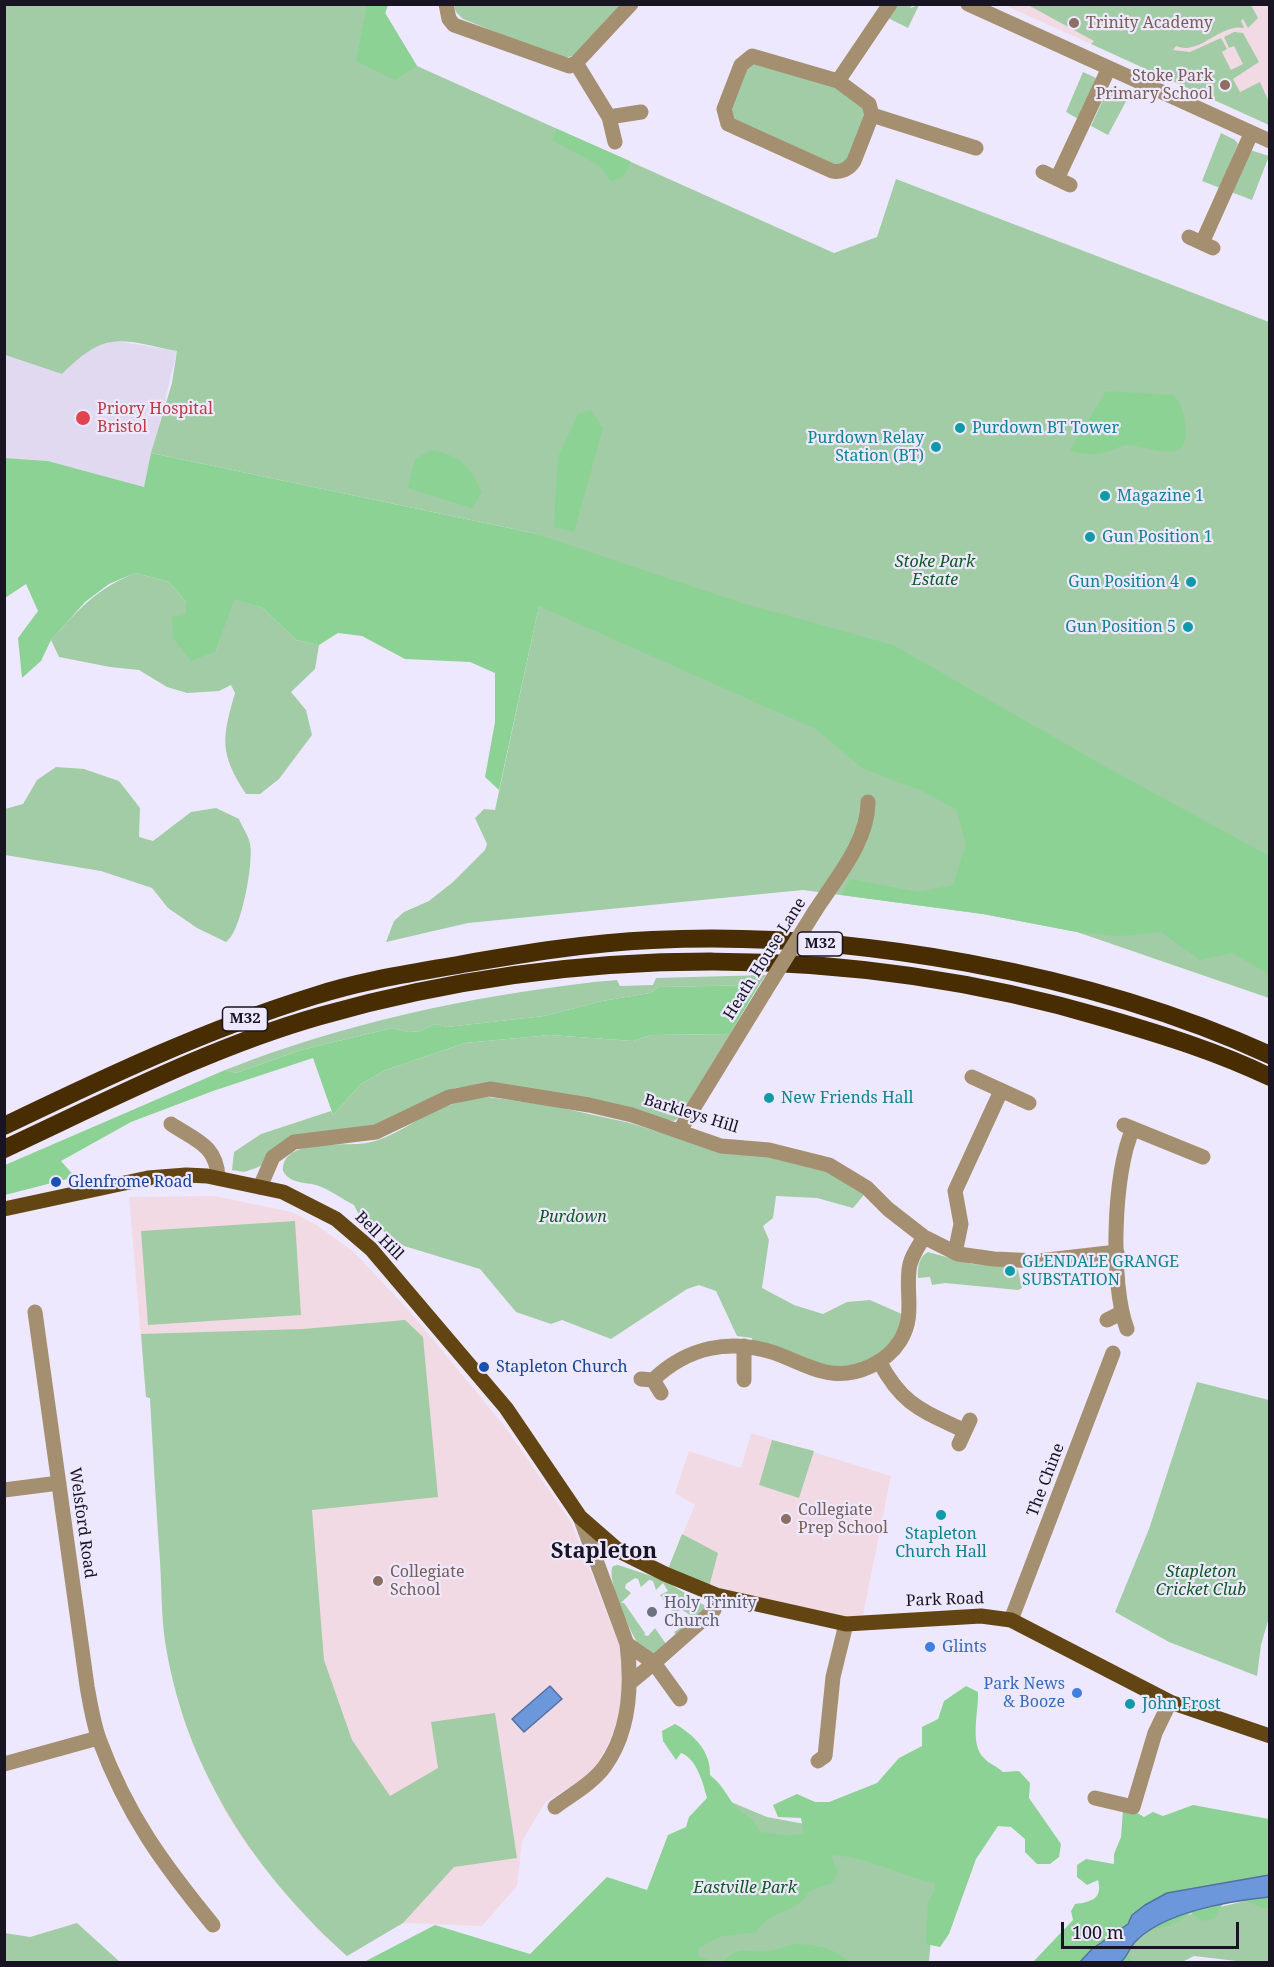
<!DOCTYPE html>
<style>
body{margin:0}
#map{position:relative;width:1274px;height:1967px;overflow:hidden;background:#eee8fe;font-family:"Noto Serif",serif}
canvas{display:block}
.frame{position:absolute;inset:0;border:6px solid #181421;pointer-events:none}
.scale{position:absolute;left:1061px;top:1922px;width:178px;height:27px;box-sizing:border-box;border:3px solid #181421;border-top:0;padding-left:8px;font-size:18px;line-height:21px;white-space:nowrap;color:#181421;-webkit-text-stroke:4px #eee8fe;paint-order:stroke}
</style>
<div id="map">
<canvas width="1274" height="1967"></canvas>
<div class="frame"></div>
<div class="scale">100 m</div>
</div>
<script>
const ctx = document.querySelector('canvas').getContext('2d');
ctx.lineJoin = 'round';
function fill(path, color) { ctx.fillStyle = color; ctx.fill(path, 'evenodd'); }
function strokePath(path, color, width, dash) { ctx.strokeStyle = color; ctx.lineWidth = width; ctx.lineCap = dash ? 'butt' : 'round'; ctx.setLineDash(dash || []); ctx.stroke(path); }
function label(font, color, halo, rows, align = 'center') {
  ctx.font = font + ' "Noto Serif",serif'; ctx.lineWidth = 4.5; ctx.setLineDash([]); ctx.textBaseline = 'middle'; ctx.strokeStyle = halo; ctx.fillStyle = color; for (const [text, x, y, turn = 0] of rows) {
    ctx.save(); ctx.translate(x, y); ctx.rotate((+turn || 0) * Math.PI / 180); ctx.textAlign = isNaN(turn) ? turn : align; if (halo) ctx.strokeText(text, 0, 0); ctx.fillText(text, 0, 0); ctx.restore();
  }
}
const education = new Path2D(`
 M 1004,5 L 1269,5 L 1269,125 L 1091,44 Z
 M 214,1196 L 292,1212 L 315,1224 L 354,1252 L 411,1313 L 506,1428 L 571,1522 L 620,1646 L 626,1689 L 622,1717 L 593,1772 L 545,1803 L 522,1841 L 517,1886 L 482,1926 L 403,1923 L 347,1956 L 319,1931 L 246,1844 L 226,1813 L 194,1748 L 182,1715 L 165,1640 L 150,1398 L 146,1397 L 129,1197 Z
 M 751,1433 L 891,1476 L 863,1615 L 850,1619 L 733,1598 L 668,1569 L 695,1505 L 675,1493 L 689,1451 L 741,1468 Z`);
const medical = new Path2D(`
 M 111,340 L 177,351 L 144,487 L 48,461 L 5,458 L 4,355 L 62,374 L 84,352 Z`);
const green = new Path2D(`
 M 1217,4 L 1251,5 L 1258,18 L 1248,28 L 1243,19 L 1241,21 L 1244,28 C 1220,23 1200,56 1176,46 L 1173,50 L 1190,52 L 1221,38 L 1227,49 L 1222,52 L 1231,70 L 1243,64 L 1234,46 L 1229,48 L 1224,37 L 1234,32 L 1243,33 L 1259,62 L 1233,79 L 1240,92 L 1260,82 L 1269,102 L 1269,125 L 1091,44 L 1094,41 L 1028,5 Z
 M 4,5 L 388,5 L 385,13 L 417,66 L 834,253 L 877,237 L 896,179 L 1269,322 L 1269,998 L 1077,932 L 983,914 L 803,890 L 468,923 L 386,942 L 394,921 L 404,912 L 429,901 L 453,882 L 485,850 L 487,844 L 475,818 L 484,809 L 495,810 L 539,606 L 559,543 L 533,533 L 151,453 L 172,383 L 177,351 C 120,340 107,329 62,374 L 5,355 Z
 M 454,5 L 623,5 L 575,55 L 562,59 L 463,19 L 456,12 Z
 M 896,5 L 912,5 L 910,8 L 919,5 L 908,28 L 888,18 Z
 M 750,63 L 841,88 L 867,109 L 849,160 L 840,167 L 736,124 L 728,107 Z
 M 1083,72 L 1096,78 L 1080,120 L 1066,112 Z
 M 1115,86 L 1130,94 L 1108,135 L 1091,126 L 1108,89 Z
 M 1221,133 L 1235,140 L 1238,144 L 1220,188 L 1202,181 Z
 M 1250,150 L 1269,156 L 1252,200 L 1231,192 Z
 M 135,573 L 169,582 L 186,602 L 186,614 L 216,651 L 233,598 L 263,608 L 296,640 L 319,645 L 315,669 L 291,692 L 306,710 L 312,735 L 279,779 L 260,794 L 246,794 C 219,753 222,738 235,693 L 231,685 L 219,691 L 187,693 L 167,687 L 139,670 L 110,667 L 59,657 L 51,640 C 79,609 95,590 135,573 Z
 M 56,767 L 84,769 L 119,781 L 140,808 L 139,837 L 153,841 L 191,812 L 216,808 L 239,819 C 242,827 249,836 250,844 C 254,862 241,933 226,942 L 197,928 L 168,908 L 152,888 L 101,871 L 5,855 L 5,809 L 23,804 L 37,780 Z
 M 766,975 L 759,985 L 659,987 L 650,993 L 602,1001 L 544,1016 L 447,1027 L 434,1024 L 421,1031 L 409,1032 L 392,1028 L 301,1050 L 236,1073 L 225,1070 C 345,1023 467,997 594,982 L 617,980 L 620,986 L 653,985 L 656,978 Z
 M 730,1034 L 680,1117 L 674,1121 L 470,1086 L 455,1088 L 372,1127 L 332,1131 L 256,1168 L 244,1172 L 232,1170 L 234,1152 L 261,1134 L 331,1111 L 333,1115 L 361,1084 L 386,1070 L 465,1043 L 550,1035 L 633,1041 L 651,1035 Z
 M 488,1097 L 553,1106 L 630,1123 L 729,1154 L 764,1155 L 822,1169 L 864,1195 L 853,1208 L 817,1198 L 776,1196 L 773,1218 L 763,1226 L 769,1240 L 762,1288 L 794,1305 L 823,1314 L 847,1302 L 870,1300 L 904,1315 C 901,1323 898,1334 893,1341 C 857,1389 796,1356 752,1341 L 752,1338 L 737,1336 L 716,1291 L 699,1285 L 687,1289 L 611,1339 L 562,1320 L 551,1324 L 516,1312 L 480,1269 L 404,1246 L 358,1213 L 354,1205 C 342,1199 329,1189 316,1185 C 305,1182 290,1184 283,1171 C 281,1137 346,1147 367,1143 C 392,1138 412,1122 434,1111 C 452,1103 469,1099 488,1097 Z
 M 295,1221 L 301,1315 L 148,1325 L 141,1231 Z
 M 928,1252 L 972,1264 L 1007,1266 L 1007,1272 L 1012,1272 L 1013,1266 L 1018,1270 L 1022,1288 L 1018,1290 L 945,1283 L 932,1285 L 930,1277 L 918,1278 C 917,1269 919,1256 928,1252 Z
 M 405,1320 L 423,1337 L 438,1497 L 312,1510 L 324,1660 L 352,1740 L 390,1796 L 438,1768 L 431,1722 L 495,1713 L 517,1858 L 454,1867 L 403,1923 L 347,1956 C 257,1875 189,1774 167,1653 C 161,1623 162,1592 160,1562 C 156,1507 153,1452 150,1398 L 146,1397 L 141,1334 L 303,1329 Z
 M 1197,1382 L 1269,1400 L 1270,1614 L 1261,1645 L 1257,1676 L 1169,1642 L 1115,1612 L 1149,1529 Z
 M 772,1440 L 814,1451 L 799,1498 L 759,1485 Z
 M 682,1534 L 718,1553 L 709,1587 L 668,1569 Z
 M 618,1565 L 664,1580 L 707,1607 L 677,1636 L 674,1632 L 689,1622 L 690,1615 L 681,1609 L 671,1617 L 674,1613 L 660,1595 L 668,1591 L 663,1583 L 656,1590 L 653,1581 L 649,1580 L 641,1587 L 638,1579 L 635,1578 L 626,1584 L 625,1588 L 631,1593 L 621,1603 L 624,1603 L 645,1633 L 644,1635 L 648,1636 L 655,1628 L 666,1644 L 659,1657 C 654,1654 646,1652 642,1649 C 632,1638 605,1578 613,1566 Z
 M 970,1790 L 933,1915 L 929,1962 L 657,1962 L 719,1797 L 767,1817 L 821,1827 Z
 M 1269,1895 L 1269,1962 L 1245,1962 L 1194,1956 L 1182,1962 L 1107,1962 L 1159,1922 Z
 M 77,1923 L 120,1962 L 5,1962 L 5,1933 L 30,1937 Z`);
const forest = new Path2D(`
 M 367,5 L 388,5 L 385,13 L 417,66 L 395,80 L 356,61 Z
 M 557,129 L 630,161 C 627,174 623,179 611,181 L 600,166 L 552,140 Z
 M 1106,391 L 1173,395 C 1181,402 1184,413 1185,424 C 1191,470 1150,445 1128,445 C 1123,445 1119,447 1115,449 C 1098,456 1087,456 1070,450 Z
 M 591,410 L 603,428 L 574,532 L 554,527 L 558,457 L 578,414 Z
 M 431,450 C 461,456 469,465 482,492 L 472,508 L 408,488 L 415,459 Z
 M 151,453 L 533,533 L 742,603 L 893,645 L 1106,767 L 1269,856 L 1269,974 L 1232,953 L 1200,960 L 1161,932 L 1120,936 L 1077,932 L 983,914 L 842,895 L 850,879 L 919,892 L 953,885 L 966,844 L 956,809 L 920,790 L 862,768 L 816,729 L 539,606 L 499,790 L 485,777 L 495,722 L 495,673 L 470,662 L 405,659 L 362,636 L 338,633 L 319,645 L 296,640 L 263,608 L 234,599 L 216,651 L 191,661 L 173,638 L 172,617 L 186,614 L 186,602 L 169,582 L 135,573 L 109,584 L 85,602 L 51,640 L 41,661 L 22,678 L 18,638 L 38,611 L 26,584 L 5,598 L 5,458 L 48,461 L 144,487 Z
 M 759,985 L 730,1034 L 651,1035 L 633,1041 L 550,1035 L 465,1043 L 386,1070 L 361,1084 L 333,1115 L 313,1058 L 213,1091 L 131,1122 L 61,1161 L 75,1177 L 5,1195 L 5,1165 L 225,1070 L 236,1073 L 301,1050 L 392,1028 L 409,1032 L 421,1031 L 434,1024 L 447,1027 L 544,1016 L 602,1001 L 650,993 L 659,987 Z
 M 966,1686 L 978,1692 C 979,1710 969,1744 984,1758 C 989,1764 997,1766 1003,1772 L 1019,1771 L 1030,1783 L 1029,1798 L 1061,1844 L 1059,1857 L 1050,1864 L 1037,1864 L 1025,1852 L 1025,1839 L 1011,1827 L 998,1826 L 976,1859 L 949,1934 L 940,1947 L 926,1944 L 928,1902 L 935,1890 L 935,1883 C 900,1876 867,1856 831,1855 L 838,1872 L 832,1883 L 809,1891 C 798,1914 768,1910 756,1932 L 722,1936 L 698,1948 L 698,1956 L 714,1962 L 364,1962 L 435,1925 L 530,1954 L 607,1877 L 647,1890 L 668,1835 L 686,1827 L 689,1817 L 707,1798 C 703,1783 697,1759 681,1753 L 676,1760 L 663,1741 L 662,1731 L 675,1724 C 694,1735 711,1751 710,1775 C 725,1787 727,1798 737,1808 C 749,1819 751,1814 760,1832 L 783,1835 L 804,1834 L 801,1818 L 778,1817 L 773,1805 L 797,1794 L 815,1802 L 829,1802 L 877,1783 L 899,1758 L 922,1746 L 922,1727 L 938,1719 L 944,1701 Z
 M 1193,1805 L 1269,1819 L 1269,1908 L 1262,1908 L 1229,1893 L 1215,1918 L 1203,1921 L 1191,1913 L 1171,1925 L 1146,1931 L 1127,1952 L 1132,1962 L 1033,1962 L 1073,1920 L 1071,1911 L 1075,1904 C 1091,1902 1103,1899 1098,1880 L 1087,1885 L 1077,1877 L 1077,1865 L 1086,1859 L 1114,1864 L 1114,1854 L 1121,1837 L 1123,1810 L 1134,1811 L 1144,1817 L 1153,1812 L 1163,1816 Z
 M 797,1944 C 816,1945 835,1948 849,1962 L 722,1962 C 741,1944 745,1953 768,1951 C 777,1951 787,1945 797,1944 Z`);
const water = new Path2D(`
 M 550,1686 L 562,1699 L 524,1732 L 512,1719 Z
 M 1269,1875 L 1269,1897 C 1230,1901 1162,1912 1134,1943 C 1129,1949 1127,1957 1121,1962 L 1080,1962 L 1092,1949 L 1128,1924 L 1132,1915 L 1145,1905 L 1167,1893 Z`);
const minor = new Path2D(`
 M 446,4 L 449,19 L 454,25 L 569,66 L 576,63 L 631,4
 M 968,4 L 1270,141
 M 752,56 L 838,81 L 869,104 L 872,115 L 854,161 C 849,169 841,173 832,171 L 728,124 L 724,109 L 741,65 Z
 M 576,63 L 609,117 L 615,142
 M 838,81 L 890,4
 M 872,115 L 976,148
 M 609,117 L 641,112
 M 1043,172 L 1070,185
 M 1057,179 L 1108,70
 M 1189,237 L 1213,248
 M 1202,243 L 1251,134
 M 815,911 C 836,878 868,842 868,802
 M 972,1077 L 1029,1103
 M 171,1124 C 195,1140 217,1145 218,1178
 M 1124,1125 L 1203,1157
 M 680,1130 L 764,993
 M 260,1187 L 273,1157 L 294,1142 L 376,1132 L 449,1097 L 490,1089 L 589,1105 L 632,1115 L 721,1146 L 769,1150 L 829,1165 L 867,1188 L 888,1209 L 924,1237 L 958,1254 L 994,1259 L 1038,1261 L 1117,1252
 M 955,1253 L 961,1224 L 955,1191 L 1001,1091
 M 35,1312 L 87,1686 C 90,1703 93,1722 99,1739 C 127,1815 163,1864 213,1925
 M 1107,1320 L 1121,1313
 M 1127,1329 C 1110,1285 1113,1171 1133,1129
 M 879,1361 C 903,1406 921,1410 965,1431
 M 641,1379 L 653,1380 L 661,1393
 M 653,1380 C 687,1347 730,1338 775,1353 C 794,1360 813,1371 832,1373 C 857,1376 886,1363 900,1341 C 915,1317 906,1295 909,1270 C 910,1258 918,1247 924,1237
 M 744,1380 L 744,1346
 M 959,1444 L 970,1420
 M 4,1490 L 59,1483
 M 580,1517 L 627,1644 L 654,1663 L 714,1610
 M 1011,1620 L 1113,1353
 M 631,1682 L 654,1663 L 680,1699
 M 818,1761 L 825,1756 L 833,1677 L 846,1624
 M 4,1764 L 98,1738
 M 1095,1798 L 1133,1807 L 1155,1733 L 1170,1702
 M 555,1807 C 571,1795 593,1783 605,1766 C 630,1731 632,1685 627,1644`);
const major = new Path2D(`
 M 4,1209 L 148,1178 L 186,1175 L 207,1176 L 283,1192 L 336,1219 L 371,1249 L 506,1408 L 580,1517 L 619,1551 L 665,1574 L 716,1595 L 846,1624 L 981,1616 L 1011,1620 L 1170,1702 L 1270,1736`);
const highway = new Path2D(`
 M 4,1126 C 106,1077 207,1029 314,996 C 363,980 413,973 463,964 C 526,953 588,943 652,940 C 849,930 1091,973 1270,1055
 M 4,1149 C 107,1101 211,1047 320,1016 C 578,943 852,943 1108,1019 C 1163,1035 1218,1052 1270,1077`);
const minorBridge = new Path2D(`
 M 764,993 L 815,911`);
const markers = [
 [1074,23,6,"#8d6e63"],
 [1225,85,6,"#8d6e63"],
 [83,418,8,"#e0444e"],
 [960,428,6,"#0f9aa8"],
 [936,447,6,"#0f9aa8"],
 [1105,496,6,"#0f9aa8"],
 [1090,537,6,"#0f9aa8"],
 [1191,582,6,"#0f9aa8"],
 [1188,627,6,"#0f9aa8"],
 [769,1098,6,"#0f9aa8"],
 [56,1182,6,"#1a4fb4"],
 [1010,1271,6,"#0f9aa8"],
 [484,1367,6,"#1a4fb4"],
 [941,1515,6,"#0f9aa8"],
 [786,1519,6,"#8d6e63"],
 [378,1581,6,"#8d6e63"],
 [652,1612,6,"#6b7280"],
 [930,1647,6,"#3f7fe0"],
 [1077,1693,6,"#3f7fe0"],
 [1130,1704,6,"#0f9aa8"]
];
const shields = [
 [820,944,45],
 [245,1019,45]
];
const shieldNames = [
 ["M32",820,944],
 ["M32",245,1019]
];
const educationNames = [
 ["Trinity Academy",1086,23],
 ["Stoke Park",1213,76,"right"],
 ["Primary School",1213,94,"right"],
 ["Collegiate",798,1510],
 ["Prep School",798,1528],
 ["Collegiate",390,1572],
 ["School",390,1590]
];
const healthNames = [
 ["Priory Hospital",97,409],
 ["Bristol",97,427]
];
const cultureNames = [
 ["Purdown BT Tower",972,428],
 ["Purdown Relay",924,438,"right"],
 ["Station (BT)",924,456,"right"],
 ["Magazine 1",1117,496],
 ["Gun Position 1",1102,537],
 ["Gun Position 4",1179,582,"right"],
 ["Gun Position 5",1176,627,"right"],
 ["New Friends Hall",781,1098],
 ["GLENDALE GRANGE",1022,1262],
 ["SUBSTATION",1022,1280],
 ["Stapleton",941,1534,"center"],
 ["Church Hall",941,1552,"center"],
 ["John Frost",1142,1704]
];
const parkNames = [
 ["Stoke Park",935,562],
 ["Estate",935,580],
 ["Purdown",573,1217],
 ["Stapleton",1201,1572],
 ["Cricket Club",1201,1590],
 ["Eastville Park",745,1888]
];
const streetNames = [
 ["Heath House Lane",765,959,-58],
 ["Barkleys Hill",691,1114,17],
 ["Bell Hill",379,1236,45],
 ["The Chine",1046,1480,-69],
 ["Welsford Road",82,1523,82],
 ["Park Road",945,1600,-2]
];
const transitNames = [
 ["Glenfrome Road",68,1182],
 ["Stapleton Church",496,1367]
];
const worshipNames = [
 ["Holy Trinity",664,1603],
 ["Church",664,1621]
];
const shopNames = [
 ["Glints",942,1647],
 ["Park News",1065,1684,"right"],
 ["& Booze",1065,1702,"right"]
];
const districtNames = [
 ["Stapleton",604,1552]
];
fill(education, '#f2dae5');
fill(medical, '#e1d9ef');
fill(green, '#a1cca5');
fill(forest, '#8cd294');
fill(water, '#6c97db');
strokePath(water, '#5370a3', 1.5);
strokePath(minor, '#a58f71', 15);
strokePath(major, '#634514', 15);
strokePath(highway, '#472d01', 18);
strokePath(minorBridge, '#a58f71', 15);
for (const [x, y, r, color] of markers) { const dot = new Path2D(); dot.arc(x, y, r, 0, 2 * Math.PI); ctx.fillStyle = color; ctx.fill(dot); strokePath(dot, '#eee8fe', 2); }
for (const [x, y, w] of shields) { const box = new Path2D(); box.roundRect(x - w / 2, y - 12, w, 24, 4.5); ctx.fillStyle = '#eee8fe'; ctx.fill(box); strokePath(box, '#181421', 1.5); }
label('bold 15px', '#181421', null, shieldNames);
label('16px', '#785e54', '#eee8fe', educationNames, 'left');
label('16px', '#be3a42', '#eee8fe', healthNames, 'left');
label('16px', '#0d838f', '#eee8fe', cultureNames, 'left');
label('italic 16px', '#0c5921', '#eee8fe', parkNames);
label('16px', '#181421', '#eee8fe', streetNames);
label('16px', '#164399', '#eee8fe', transitNames, 'left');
label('16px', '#5b616d', '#eee8fe', worshipNames, 'left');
label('16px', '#366cbe', '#eee8fe', shopNames, 'left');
label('bold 22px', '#181421', '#eee8fe', districtNames);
</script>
